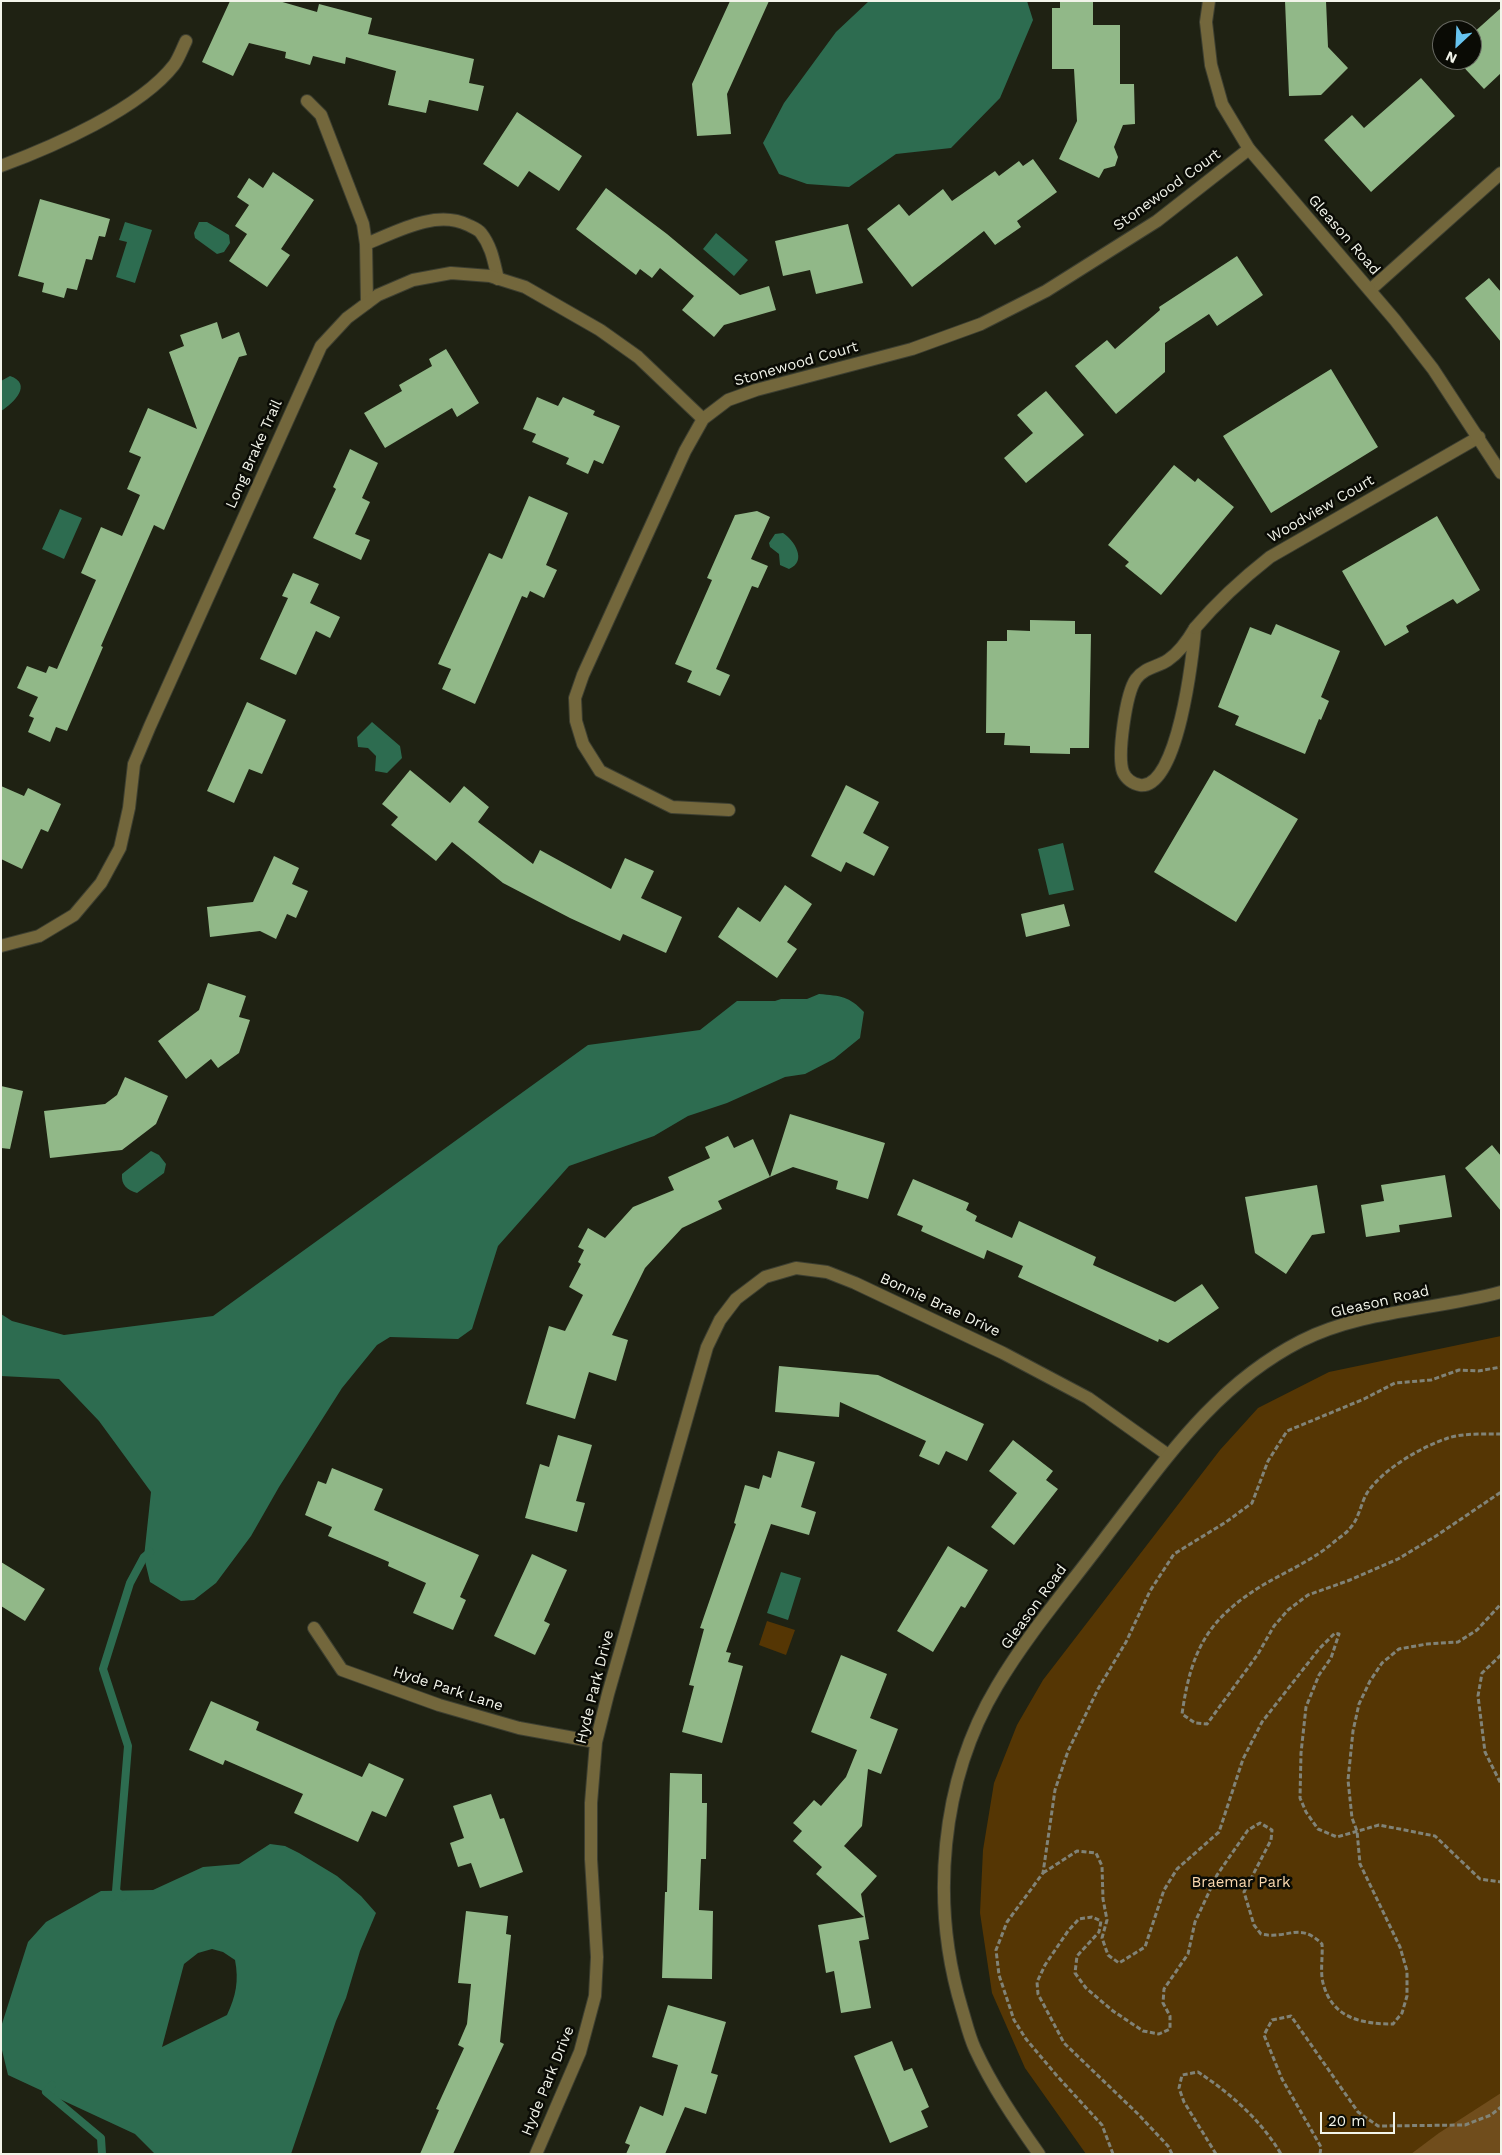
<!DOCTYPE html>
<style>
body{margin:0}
#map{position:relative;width:1502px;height:2155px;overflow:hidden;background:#1f2213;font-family:"Work Sans",sans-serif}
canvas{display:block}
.frame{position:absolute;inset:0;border:2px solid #f2f4ea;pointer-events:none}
.north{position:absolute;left:1432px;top:20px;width:50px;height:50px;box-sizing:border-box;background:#0a0b05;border:1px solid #676861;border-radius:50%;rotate:205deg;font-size:14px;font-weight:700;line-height:20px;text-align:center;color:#f2f4ea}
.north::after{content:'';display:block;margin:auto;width:18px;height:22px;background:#67c4f0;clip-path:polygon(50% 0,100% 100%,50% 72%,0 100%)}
.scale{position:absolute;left:1320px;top:2112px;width:75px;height:22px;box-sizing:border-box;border:2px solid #f2f4ea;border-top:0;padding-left:6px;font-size:15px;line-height:18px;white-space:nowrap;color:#f2f4ea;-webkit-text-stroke:4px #0a0b05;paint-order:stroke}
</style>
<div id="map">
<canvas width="1502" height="2155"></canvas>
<div class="frame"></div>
<div class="north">N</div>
<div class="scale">20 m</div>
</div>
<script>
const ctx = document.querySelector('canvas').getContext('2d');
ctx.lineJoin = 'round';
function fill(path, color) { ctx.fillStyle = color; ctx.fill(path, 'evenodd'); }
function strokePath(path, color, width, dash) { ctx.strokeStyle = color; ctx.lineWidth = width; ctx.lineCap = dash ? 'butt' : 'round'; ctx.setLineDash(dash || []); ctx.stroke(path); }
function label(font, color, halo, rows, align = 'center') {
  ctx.font = font + ' "Work Sans",sans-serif'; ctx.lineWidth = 5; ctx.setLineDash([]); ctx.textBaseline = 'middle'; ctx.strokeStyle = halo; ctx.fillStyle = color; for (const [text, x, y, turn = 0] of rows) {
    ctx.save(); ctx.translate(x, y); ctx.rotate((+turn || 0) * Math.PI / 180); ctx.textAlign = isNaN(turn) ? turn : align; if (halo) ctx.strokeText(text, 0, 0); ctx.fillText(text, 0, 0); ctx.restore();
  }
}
const green = new Path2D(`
 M 1501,1336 L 1501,2154 L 1086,2154 L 1025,2068 L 992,1993 L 980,1913 L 983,1850 L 994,1783 L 1017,1725 L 1043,1680 L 1220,1450 L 1258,1408 L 1329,1372 Z
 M 767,1621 L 795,1630 L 786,1655 L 759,1645 Z`);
const forest = new Path2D(`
 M 1501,2093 L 1501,2154 L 1411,2154 L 1439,2133 Z`);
const water = new Path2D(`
 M 869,1 L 1027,1 L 1033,20 L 1000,98 L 951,148 L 896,154 L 849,187 L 807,184 L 779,174 L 763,143 L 784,103 L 836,32 Z
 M 125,222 L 152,230 L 135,283 L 116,277 L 127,242 L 119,240 Z
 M 199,222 L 207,222 L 229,235 L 230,243 L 224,252 L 217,254 L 195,238 L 194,233 Z
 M 716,233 L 748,260 L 734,276 L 703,249 Z
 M 10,376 C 33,384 14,403 1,411 L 1,381 Z
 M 60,509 L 82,518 L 64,559 L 42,549 Z
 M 783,533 C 794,540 808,561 789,569 L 780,565 L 779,554 L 770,547 L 769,543 L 775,534 Z
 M 372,722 L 400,746 L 402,758 L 387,773 L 375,771 L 376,756 L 368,748 L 358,747 L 357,737 Z
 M 1063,843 L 1074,890 L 1049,895 L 1038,849 Z
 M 819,994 C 841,996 849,996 864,1012 L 860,1038 L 834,1059 L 805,1074 L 785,1077 L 727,1103 L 688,1116 L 654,1136 L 569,1166 L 498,1246 L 472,1329 L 458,1339 L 390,1337 L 377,1345 L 342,1388 L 279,1487 L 251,1536 L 216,1583 L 194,1600 L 181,1601 L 150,1582 L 144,1557 L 151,1492 L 99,1421 L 59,1379 L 1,1376 L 1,1314 L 12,1321 L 64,1335 L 213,1316 L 588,1045 L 700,1030 L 737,1001 L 775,1001 L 781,999 L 807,999 Z
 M 151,1151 L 159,1155 L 166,1164 L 164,1173 L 137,1193 C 127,1190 121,1185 122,1174 Z
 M 781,1572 L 801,1578 L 788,1620 L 767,1613 Z
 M 270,1844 L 285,1846 L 299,1853 L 337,1876 L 361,1896 L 376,1913 L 360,1951 L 346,1998 L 336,2021 L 291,2154 L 155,2154 L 135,2134 L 8,2075 L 1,2046 L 1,2027 L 28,1942 L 46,1922 L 101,1891 L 153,1890 L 203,1867 L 239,1864 ZM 212,1949 L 223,1952 L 235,1960 C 239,1981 236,1996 227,2015 L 162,2047 L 184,1964 L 198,1953 Z`);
const stream = new Path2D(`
 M 123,1897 L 116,1891 L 128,1746 L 103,1669 L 130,1583 L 144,1557 L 150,1552
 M 52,2085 L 46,2092 L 101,2138 L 102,2154`);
const building = new Path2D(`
 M 230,1 L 279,1 L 317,12 L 319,4 L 372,18 L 368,34 L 474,59 L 469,83 L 484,86 L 478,111 L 429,100 L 426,113 L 388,105 L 396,71 L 346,57 L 345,64 L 313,56 L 310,65 L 285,58 L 286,52 L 249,43 L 233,76 L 202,62 Z
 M 730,1 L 769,1 L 727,94 L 731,134 L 697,136 L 692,84 Z
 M 1060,1 L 1093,1 L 1093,25 L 1120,25 L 1120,84 L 1134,84 L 1135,124 L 1123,125 L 1114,147 L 1118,157 L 1115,166 L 1104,169 L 1099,178 L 1059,159 L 1077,121 L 1074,69 L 1052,69 L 1052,8 L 1060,8 Z
 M 1285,1 L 1326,1 L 1328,47 L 1348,68 L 1321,95 L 1289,96 Z
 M 1501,8 L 1501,73 L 1484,89 L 1457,60 L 1472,60 L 1472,34 Z
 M 1421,78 L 1455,116 L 1371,192 L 1324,140 L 1352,115 L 1364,128 Z
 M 517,112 L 582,156 L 559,191 L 529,171 L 518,187 L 483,164 Z
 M 1033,159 L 1057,192 L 1017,221 L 1021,227 L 995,245 L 984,231 L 912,287 L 867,229 L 899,204 L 909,216 L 943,189 L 952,201 L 995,171 L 999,176 L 1019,161 L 1023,166 Z
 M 273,172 L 314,200 L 281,249 L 290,255 L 267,287 L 229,261 L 247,234 L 235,226 L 249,205 L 237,197 L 249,178 L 263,188 Z
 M 606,188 L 667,234 L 740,295 L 769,286 L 776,310 L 724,325 L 714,337 L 682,310 L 694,296 L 660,268 L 652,278 L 640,269 L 636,275 L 576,229 Z
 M 40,199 L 110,219 L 105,237 L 99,236 L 92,260 L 86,259 L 77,290 L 67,288 L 64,298 L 42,292 L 44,283 L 18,276 Z
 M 848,224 L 863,283 L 816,294 L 810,270 L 783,276 L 775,241 Z
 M 1237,256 L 1263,295 L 1217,326 L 1209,314 L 1165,343 L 1165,372 L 1116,414 L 1075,366 L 1107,340 L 1115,349 L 1160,310 L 1159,307 Z
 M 1489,278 L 1501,292 L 1501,342 L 1465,298 Z
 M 217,322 L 222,339 L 239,332 L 247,355 L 239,357 L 164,530 L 154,525 L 101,646 L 103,647 L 67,731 L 56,727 L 50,742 L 28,732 L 34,718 L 29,716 L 38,697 L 17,688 L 27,666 L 46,673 L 49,666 L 57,669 L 96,580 L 81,573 L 101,527 L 122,536 L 140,495 L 127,489 L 141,457 L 129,452 L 148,408 L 197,429 L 169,352 L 184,346 L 180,335 Z
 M 446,349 L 479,403 L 457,417 L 452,408 L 385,448 L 364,413 L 402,391 L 399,385 L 432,366 L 429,359 Z
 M 1331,369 L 1378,447 L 1271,513 L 1223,436 Z
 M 1046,391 L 1084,435 L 1026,483 L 1004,458 L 1033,433 L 1017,415 Z
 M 537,397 L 558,406 L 563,397 L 595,411 L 593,415 L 620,426 L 603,464 L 594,460 L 588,474 L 566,464 L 569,458 L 532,442 L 536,434 L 523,429 Z
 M 350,449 L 378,463 L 362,498 L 370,502 L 355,534 L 370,540 L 361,560 L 313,538 L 336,489 L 333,487 Z
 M 1174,465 L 1195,482 L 1198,478 L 1234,507 L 1161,595 L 1125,566 L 1129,562 L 1108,545 Z
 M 529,496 L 568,513 L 546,565 L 557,570 L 544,598 L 530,591 L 527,598 L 522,596 L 475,704 L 442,689 L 451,669 L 438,664 L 489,553 L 502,559 Z
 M 757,511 L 770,517 L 751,559 L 768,566 L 758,588 L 752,586 L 716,669 L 730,675 L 720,696 L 687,682 L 692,671 L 675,664 L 712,580 L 707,578 L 735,515 Z
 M 1437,516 L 1480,590 L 1457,604 L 1453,599 L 1406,626 L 1409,632 L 1385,646 L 1342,571 Z
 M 293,573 L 319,584 L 310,603 L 340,617 L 330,638 L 316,631 L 296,675 L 260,659 L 288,598 L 282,596 Z
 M 1030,620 L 1075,621 L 1075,634 L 1091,634 L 1089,748 L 1070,748 L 1070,754 L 1030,753 L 1030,746 L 1004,745 L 1005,733 L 986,733 L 987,641 L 1007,641 L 1007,630 L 1030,631 Z
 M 1276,624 L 1340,651 L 1321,697 L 1329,701 L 1321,720 L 1319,719 L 1305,754 L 1235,725 L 1239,716 L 1218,707 L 1250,627 L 1271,635 Z
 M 247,702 L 286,720 L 262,774 L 249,769 L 234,803 L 207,791 Z
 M 410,770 L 450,803 L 464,786 L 489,807 L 478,822 L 533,864 L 540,850 L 611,889 L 625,858 L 654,871 L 641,898 L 682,917 L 666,953 L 623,934 L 620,941 L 570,918 L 503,883 L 452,842 L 436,861 L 391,825 L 398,817 L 382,804 Z
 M 1214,770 L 1298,819 L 1236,922 L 1154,872 Z
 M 846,785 L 879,802 L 863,833 L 889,847 L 874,876 L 846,862 L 841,872 L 811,856 Z
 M 1,786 L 24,796 L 28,788 L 61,804 L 48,832 L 41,829 L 22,869 L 1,859 Z
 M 274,856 L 299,868 L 292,884 L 308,891 L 296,918 L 287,914 L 276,939 L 260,931 L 210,937 L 207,907 L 253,902 Z
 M 785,885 L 812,904 L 787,942 L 797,949 L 777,978 L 718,937 L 738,907 L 760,922 Z
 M 1064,904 L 1070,926 L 1026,937 L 1021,914 Z
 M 208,983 L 246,996 L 239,1017 L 250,1020 L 239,1053 L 218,1068 L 211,1059 L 186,1079 L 158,1041 L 199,1010 Z
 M 125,1077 L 168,1096 L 156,1124 L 122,1150 L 50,1158 L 44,1111 L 105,1104 L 117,1095 Z
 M 1,1086 L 23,1091 L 10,1149 L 1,1148 Z
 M 790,1114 L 885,1143 L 868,1199 L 836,1189 L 838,1181 L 793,1167 L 770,1177 Z
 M 728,1136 L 734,1148 L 753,1139 L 770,1177 L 718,1201 L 722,1209 L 682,1228 L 645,1268 L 612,1335 L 628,1340 L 616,1381 L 589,1372 L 575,1419 L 526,1404 L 549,1326 L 565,1331 L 583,1295 L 569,1287 L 581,1264 L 578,1262 L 584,1250 L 578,1247 L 588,1228 L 605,1238 L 633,1207 L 674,1190 L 668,1177 L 710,1158 L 705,1147 Z
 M 1492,1145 L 1501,1156 L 1501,1211 L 1465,1168 Z
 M 1445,1175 L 1452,1217 L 1399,1225 L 1400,1232 L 1366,1237 L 1361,1205 L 1384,1201 L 1381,1185 Z
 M 913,1179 L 969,1203 L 966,1210 L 977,1216 L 975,1221 L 1012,1238 L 1019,1221 L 1096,1257 L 1093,1265 L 1175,1302 L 1202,1284 L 1219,1308 L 1168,1343 L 1159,1339 L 1158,1342 L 1018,1277 L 1023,1266 L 987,1250 L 984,1259 L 921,1231 L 923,1226 L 897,1215 Z
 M 1317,1185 L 1325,1233 L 1312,1235 L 1286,1274 L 1255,1253 L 1245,1197 Z
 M 779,1366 L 878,1375 L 984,1424 L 967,1461 L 946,1451 L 939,1465 L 919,1456 L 926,1441 L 840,1402 L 839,1417 L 775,1412 Z
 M 558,1435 L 592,1445 L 576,1501 L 585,1503 L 577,1532 L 525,1518 L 540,1464 L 549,1467 Z
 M 1013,1440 L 1053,1471 L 1046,1480 L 1058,1489 L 1014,1545 L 991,1527 L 1017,1493 L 989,1471 Z
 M 778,1451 L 815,1462 L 801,1507 L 816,1512 L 809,1535 L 771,1524 L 726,1652 L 731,1653 L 728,1662 L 743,1666 L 722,1743 L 682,1732 L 694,1686 L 689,1685 L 704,1629 L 700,1628 L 736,1524 L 734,1523 L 745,1485 L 759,1489 L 763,1475 L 771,1478 Z
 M 332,1468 L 383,1489 L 374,1510 L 479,1555 L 460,1597 L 466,1600 L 453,1630 L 413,1613 L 426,1583 L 388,1566 L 389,1562 L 328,1536 L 332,1527 L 305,1515 L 318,1481 L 326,1484 Z
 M 948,1546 L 988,1570 L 965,1608 L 961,1606 L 933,1652 L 897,1631 Z
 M 532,1554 L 567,1570 L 544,1621 L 550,1624 L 535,1655 L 494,1636 Z
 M 1,1562 L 45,1589 L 25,1621 L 1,1606 Z
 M 841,1655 L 887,1674 L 870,1718 L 898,1729 L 881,1774 L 868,1769 L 862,1826 L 844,1846 L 877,1876 L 861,1894 L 869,1939 L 859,1941 L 871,2008 L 841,2013 L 834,1971 L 826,1973 L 818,1925 L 864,1917 L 816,1874 L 822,1867 L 793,1841 L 802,1831 L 793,1823 L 814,1800 L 821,1806 L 846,1777 L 857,1750 L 811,1732 Z
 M 211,1701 L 259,1722 L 256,1730 L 362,1777 L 369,1763 L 404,1779 L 386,1817 L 372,1811 L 358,1842 L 294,1813 L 303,1794 L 225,1760 L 223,1765 L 189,1750 Z
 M 670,1773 L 702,1774 L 702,1803 L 707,1803 L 706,1859 L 701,1859 L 699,1910 L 713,1911 L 712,1979 L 662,1978 L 665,1892 L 667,1892 Z
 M 491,1794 L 500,1819 L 504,1818 L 523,1872 L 480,1888 L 471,1863 L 458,1867 L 450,1843 L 464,1838 L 453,1806 Z
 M 466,1911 L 508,1916 L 506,1934 L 511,1935 L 500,2042 L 504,2044 L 453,2154 L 420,2154 L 439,2110 L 436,2109 L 464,2048 L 458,2045 L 467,2024 L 471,1984 L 458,1983 Z
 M 668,2005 L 726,2022 L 711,2073 L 718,2075 L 706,2114 L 685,2107 L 665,2154 L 626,2154 L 630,2145 L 625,2143 L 640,2106 L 663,2116 L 678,2065 L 652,2057 Z
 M 892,2041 L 904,2071 L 912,2068 L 929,2107 L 921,2111 L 928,2127 L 890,2143 L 854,2056 Z`);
const path = new Path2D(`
 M 1501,1434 C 1484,1434 1464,1433 1448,1438 C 1421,1447 1383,1469 1367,1493 C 1361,1503 1359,1518 1351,1527 C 1347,1533 1340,1537 1334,1542 C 1313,1560 1287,1571 1263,1585 C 1207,1619 1191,1651 1182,1714 L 1195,1723 L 1207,1724 L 1258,1654 L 1274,1626 L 1288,1610 L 1308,1595 L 1350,1580 L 1398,1559 L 1436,1536 L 1501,1492
 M 1501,1655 L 1482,1673 L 1478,1696 L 1485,1752 L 1501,1784
 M 1043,1873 L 1077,1851 L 1096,1853 L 1102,1866 L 1103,1899 L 1107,1920 L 1102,1938 L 1108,1955 L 1119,1963 L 1145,1947 L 1164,1890 L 1177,1869 L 1219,1832 L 1243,1759 L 1262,1722 L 1319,1649 L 1335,1633 L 1339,1634 L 1331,1658 L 1319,1675 L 1306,1707 L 1301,1753 L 1300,1798 L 1306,1812 L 1318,1829 L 1337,1837 L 1379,1825 L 1435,1836 L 1480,1879 L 1501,1882
 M 1113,2154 L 1102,2125 L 1058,2077 L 1026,2039 L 1014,2020 L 999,1975 L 996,1950 L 1007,1922 L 1043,1873 L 1055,1790 L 1068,1751 L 1098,1689 L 1126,1642 L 1150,1591 L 1174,1554 L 1226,1522 L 1252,1503 L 1268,1461 L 1287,1431 L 1364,1399 L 1395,1383 L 1431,1380 L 1459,1370 L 1478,1371 L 1501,1367
 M 1172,2154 L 1168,2146 L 1138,2114 L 1064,2043 L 1038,1994 L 1037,1982 L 1045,1965 L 1068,1931 L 1079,1919 L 1092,1917 L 1101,1921 L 1099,1932 L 1077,1956 L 1075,1973 L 1086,1988 L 1113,2011 L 1143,2031 L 1159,2034 L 1170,2029 L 1170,2016 L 1163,2003 L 1164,1989 L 1188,1954 L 1195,1922 L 1217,1875 L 1248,1830 L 1260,1823 L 1272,1830 L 1271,1840 L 1244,1892 L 1254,1925 L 1261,1934 C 1288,1940 1299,1921 1322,1944 C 1323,1956 1320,1971 1323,1983 C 1332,2018 1361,2024 1393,2024 L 1402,2013 L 1407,1996 L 1407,1971 L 1400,1947 L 1360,1864 L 1357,1831 L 1352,1818 L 1348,1780 L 1353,1731 L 1359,1704 L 1370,1681 L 1382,1663 L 1399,1649 L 1427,1644 L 1458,1642 L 1477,1630 L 1501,1604
 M 1216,2154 L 1184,2102 L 1179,2088 L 1182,2075 L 1198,2072 C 1230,2093 1261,2120 1281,2154
 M 1320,2154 L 1321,2147 L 1282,2079 L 1264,2035 L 1272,2020 L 1291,2016 L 1358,2112 L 1378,2126 L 1465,2125 L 1491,2115 L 1501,2107`);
const service = new Path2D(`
 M 307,101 L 321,115 L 363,224 L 366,244 L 367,303
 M 1,166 C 52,147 140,109 174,65 C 179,58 182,49 186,41
 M 366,244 C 396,232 436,209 468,225 C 472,227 478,229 481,233 C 492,247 494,263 498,279
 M 1195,628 C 1193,655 1178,790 1140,785 C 1133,784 1126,779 1123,772 C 1117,755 1126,693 1136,679 C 1145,667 1158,667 1168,660 C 1180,652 1188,640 1195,628 Z`);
const minor = new Path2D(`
 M 1370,290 L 1501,173
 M 1195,628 C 1218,601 1242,579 1270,557 L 1479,437
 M 729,810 L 672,807 L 600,771 L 583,744 L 576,721 L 575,698 L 583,675 L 685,451 L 703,419 L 728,400 L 756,390 L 912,349 L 981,324 L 1046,291 L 1157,221 L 1249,149
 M 1,946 L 39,936 L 74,915 L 101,883 L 120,848 L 129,808 L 134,764 L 150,726 L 321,346 L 347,318 L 378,295 L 413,280 L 451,273 L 490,276 L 525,287 L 600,330 L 638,357 L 703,419
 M 314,1628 L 342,1670 L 439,1705 L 519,1728 L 596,1742
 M 536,2154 L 580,2052 L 595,1996 L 597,1957 L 591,1859 L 591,1803 L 596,1742 L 608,1694 L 707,1347 L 720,1320 L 736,1299 L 765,1277 L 796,1268 L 827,1272 L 855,1283 L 1003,1353 L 1088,1398 L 1168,1455`);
const tertiary = new Path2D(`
 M 1209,1 L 1206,22 L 1211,65 L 1222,104 L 1249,149 L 1395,320 L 1433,369 L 1501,473
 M 1039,2154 C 1015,2120 992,2086 975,2049 C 969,2036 966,2022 962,2009 C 930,1904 940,1781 997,1686 C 1029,1632 1071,1584 1108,1534 C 1166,1459 1215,1385 1301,1341 C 1362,1310 1436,1310 1501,1292`);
const streetNames = [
 ["Stonewood Court",1167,190,-36],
 ["Gleason Road",1344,235,49],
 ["Stonewood Court",796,364,-16],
 ["Long Brake Trail",254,454,-66],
 ["Woodview Court",1321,509,-30],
 ["Gleason Road",1380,1302,-13],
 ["Bonnie Brae Drive",940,1305,25],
 ["Gleason Road",1034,1607,-54],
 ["Hyde Park Drive",595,1687,-76],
 ["Hyde Park Lane",448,1689,18],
 ["Hyde Park Drive",548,2081,-68]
];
const parkNames = [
 ["Braemar Park",1241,1883]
];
fill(green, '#553604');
fill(forest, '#704d1c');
fill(water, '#2d6c50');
strokePath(stream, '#2d6c50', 8);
fill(building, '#91b888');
strokePath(service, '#3d3f31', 14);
strokePath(minor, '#3d3f31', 14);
strokePath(tertiary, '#3d3f31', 14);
strokePath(path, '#818377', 3, [5, 2.5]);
strokePath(service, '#73673c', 12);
strokePath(minor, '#73673c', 12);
strokePath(tertiary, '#73673c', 12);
label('15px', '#f2f4ea', '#0a0b05', streetNames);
label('15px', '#fbd9b0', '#0a0b05', parkNames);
</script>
